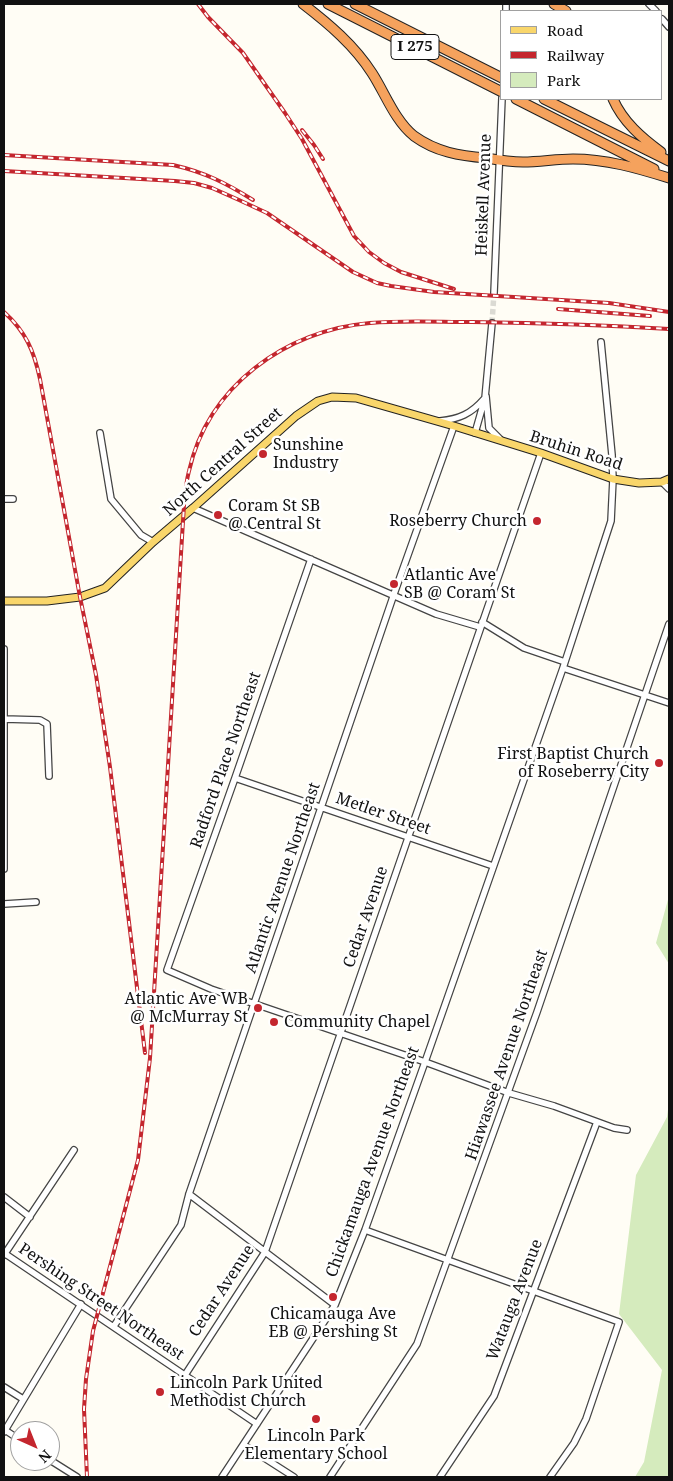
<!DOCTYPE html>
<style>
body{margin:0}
#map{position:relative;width:673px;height:1481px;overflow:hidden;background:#fffdf5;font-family:"Noto Serif",serif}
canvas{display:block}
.frame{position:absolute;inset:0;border:5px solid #111;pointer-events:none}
.legend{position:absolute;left:500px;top:10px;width:162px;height:90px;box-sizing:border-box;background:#fff;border:1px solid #a0a0a0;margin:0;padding:6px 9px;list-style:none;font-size:15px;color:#111}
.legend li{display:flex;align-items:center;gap:10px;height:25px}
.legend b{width:25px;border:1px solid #a0a0a0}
.north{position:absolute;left:10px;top:1421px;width:50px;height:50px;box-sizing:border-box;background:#fff;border:1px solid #a0a0a0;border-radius:50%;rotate:136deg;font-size:14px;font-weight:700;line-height:20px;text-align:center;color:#111}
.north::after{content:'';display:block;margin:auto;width:18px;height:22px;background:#c4262e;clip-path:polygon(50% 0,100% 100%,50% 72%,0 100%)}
</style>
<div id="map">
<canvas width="673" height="1481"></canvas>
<div class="frame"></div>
<ul class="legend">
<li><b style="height:6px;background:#f9d66b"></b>Road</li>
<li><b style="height:6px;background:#c4262e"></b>Railway</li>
<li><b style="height:14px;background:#d5ebbd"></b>Park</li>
</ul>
<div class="north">N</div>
</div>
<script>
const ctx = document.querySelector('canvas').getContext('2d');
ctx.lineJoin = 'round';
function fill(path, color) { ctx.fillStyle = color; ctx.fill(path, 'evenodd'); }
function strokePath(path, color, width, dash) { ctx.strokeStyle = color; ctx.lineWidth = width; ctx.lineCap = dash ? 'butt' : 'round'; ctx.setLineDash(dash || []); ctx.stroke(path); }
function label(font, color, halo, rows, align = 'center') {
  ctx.font = font + ' "Noto Serif",serif'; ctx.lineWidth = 5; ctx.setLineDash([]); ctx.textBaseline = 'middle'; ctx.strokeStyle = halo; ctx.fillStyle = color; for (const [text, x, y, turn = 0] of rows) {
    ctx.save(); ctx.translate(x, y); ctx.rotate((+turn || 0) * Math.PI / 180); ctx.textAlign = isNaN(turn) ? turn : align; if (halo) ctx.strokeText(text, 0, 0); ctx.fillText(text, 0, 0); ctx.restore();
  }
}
const green = new Path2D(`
 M 669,896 L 669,964 L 656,943 Z
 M 669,1102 L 669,1477 L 635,1477 L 644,1462 L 662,1370 L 619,1314 L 636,1175 L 667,1117 Z`);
const minorTunnel = new Path2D(`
 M 492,323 L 494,293`);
const minor = new Path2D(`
 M 649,4 L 656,11
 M 506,11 L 506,4
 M 662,19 L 669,27
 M 494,293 L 502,98
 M 486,396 L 489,428 L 500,439
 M 440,421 C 459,419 471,414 484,399
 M 100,433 L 111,499 L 141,535 L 153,542
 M 475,433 L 485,398 L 492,323
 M 662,482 L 669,489
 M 4,499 L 13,499
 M 193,508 L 436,614 L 480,627
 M 311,559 L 235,778 L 167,970 L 211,989 L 425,1062 L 509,1093 L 554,1106 L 614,1128 L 627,1130
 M 482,622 L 524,648 L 565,662
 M 4,649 L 4,869
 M 563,668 L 669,703
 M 4,719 L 40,720 L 47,724 L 49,776
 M 235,778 L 493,866
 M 4,904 L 36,902
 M 189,1194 L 335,1305
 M 4,1197 L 30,1217
 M 365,1230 L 619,1322 L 586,1419 L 574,1443 L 550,1477
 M 4,1253 L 257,1424
 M 4,1255 L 74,1150
 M 114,1326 L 181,1225 L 189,1194 L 394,594 L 454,426
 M 185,1375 L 265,1252 L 541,453
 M 4,1387 L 23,1399
 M 5,1430 L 20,1440
 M 4,1432 L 81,1304
 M 244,1445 L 294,1477
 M 50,1460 L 77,1477
 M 222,1477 L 335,1305 L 365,1230 L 425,1062 L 563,668 L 611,521 L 613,479 L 612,455 L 601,342
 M 330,1477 L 417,1344 L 537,1012 L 669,624
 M 440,1477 L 494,1396 L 597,1122`);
const major = new Path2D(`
 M 4,601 L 47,601 L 80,597 L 105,588 L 153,542 L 193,508 L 296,416 L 318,401 L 332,397 L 356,398 L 454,426 L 541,453 L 613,479 L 639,483 L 662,482 L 669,479`);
const highway = new Path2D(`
 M 303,4 C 329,24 354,45 372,73 C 385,93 395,121 414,136 C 436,152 460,156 486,158 C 498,160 511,162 523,162 C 540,162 556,159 573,159 C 606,159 637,168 669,178
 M 328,4 L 502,92
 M 355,4 L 502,78
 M 554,4 L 566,11
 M 516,99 L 654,169
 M 544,99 L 669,161
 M 613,99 C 623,122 642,138 661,152`);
const rail = new Path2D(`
 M 198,4 L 208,17 L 243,53 L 285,113 L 302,139 L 354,236 L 369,252 L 384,263 L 401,272 L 454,289
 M 302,130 L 314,145 L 323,159
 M 4,155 L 173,165 C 204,172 226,183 253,200
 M 4,171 L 175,181 L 194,183 L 212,188 L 239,200 L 267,213 L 353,272 L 377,283 L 391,286 L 434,292 L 609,303 L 669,312
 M 558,309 L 650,316
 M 4,312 C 26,332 34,351 40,379 L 80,597 L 96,675 L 110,767 L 145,1053
 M 87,1477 L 84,1409 L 86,1379 L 93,1331 L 138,1160 L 150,1058 L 184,505 C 185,494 186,482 189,471 C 208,386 286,330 370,323 C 403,320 439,322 472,322 C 538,323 603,325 669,329`);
const markers = [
 [263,454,5,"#c4262e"],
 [218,515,5,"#c4262e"],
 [537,521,5,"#c4262e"],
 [394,584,5,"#c4262e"],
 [659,763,5,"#c4262e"],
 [258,1008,5,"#c4262e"],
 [274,1022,5,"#c4262e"],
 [333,1297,5,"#c4262e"],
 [160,1392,5,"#c4262e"],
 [316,1419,5,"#c4262e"]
];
const shields = [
 [415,47,48]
];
const shieldNames = [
 ["I 275",415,47]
];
const streetNames = [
 ["Heiskell Avenue",484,195,-88],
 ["Bruhin Road",576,451,18],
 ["North Central Street",223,462,-42],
 ["Radford Place Northeast",226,760,-71],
 ["Metler Street",383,814,19],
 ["Atlantic Avenue Northeast",283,878,-71],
 ["Cedar Avenue",366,917,-71],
 ["Hiawassee Avenue Northeast",507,1055,-71],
 ["Chickamauga Avenue Northeast",373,1162,-70],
 ["Cedar Avenue",222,1291,-57],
 ["Watauga Avenue",515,1300,-69],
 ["Pershing Street Northeast",101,1302,34]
];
const poiNames = [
 ["Sunshine",273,445],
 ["Industry",273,463],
 ["Coram St SB",228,506],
 ["@ Central St",228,524],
 ["Roseberry Church",527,521,"right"],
 ["Atlantic Ave",404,575],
 ["SB @ Coram St",404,593],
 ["First Baptist Church",649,754,"right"],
 ["of Roseberry City",649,772,"right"],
 ["Atlantic Ave WB",248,999,"right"],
 ["@ McMurray St",248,1017,"right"],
 ["Community Chapel",284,1022],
 ["Chicamauga Ave",333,1314,"center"],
 ["EB @ Pershing St",333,1332,"center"],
 ["Lincoln Park United",170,1383],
 ["Methodist Church",170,1401],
 ["Lincoln Park",316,1436,"center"],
 ["Elementary School",316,1454,"center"]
];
fill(green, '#d5ebbd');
strokePath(minorTunnel, '#dbdad3', 5.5, [5.5, 3]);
strokePath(minor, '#444', 8);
strokePath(major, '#222', 9);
strokePath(highway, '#222', 11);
strokePath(minor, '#fff', 5.5);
strokePath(major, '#f9d66b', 7);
strokePath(highway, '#f5a25d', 9);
strokePath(rail, '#c4262e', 4);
strokePath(rail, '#fff', 2, [5.5]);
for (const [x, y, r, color] of markers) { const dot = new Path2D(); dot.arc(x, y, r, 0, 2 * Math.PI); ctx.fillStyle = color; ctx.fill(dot); strokePath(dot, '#fff', 2); }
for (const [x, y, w] of shields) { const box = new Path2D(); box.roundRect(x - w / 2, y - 12.5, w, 25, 4); ctx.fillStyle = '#fff'; ctx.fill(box); strokePath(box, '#111', 1); }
label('bold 15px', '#111', null, shieldNames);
label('16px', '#111', '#fff', streetNames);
label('16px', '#111', '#fff', poiNames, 'left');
</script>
